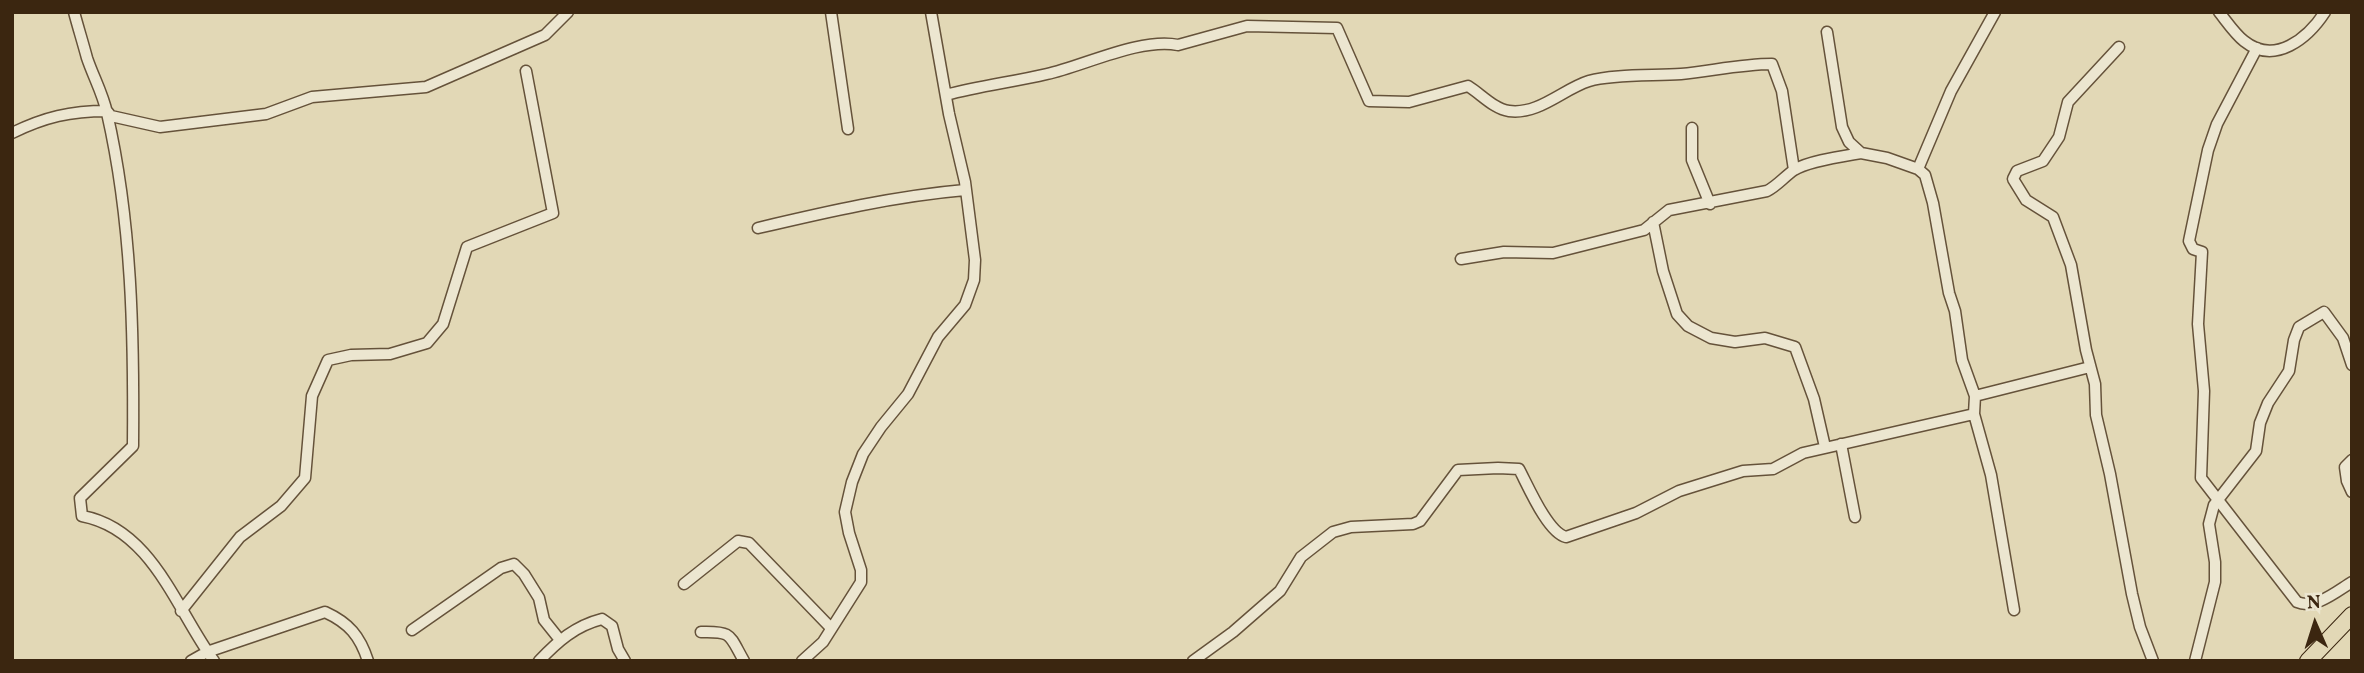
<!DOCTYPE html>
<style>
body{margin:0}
#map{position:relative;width:2364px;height:673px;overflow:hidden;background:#e2d8b6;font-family:Vollkorn,serif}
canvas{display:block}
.frame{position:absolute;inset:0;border:14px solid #3b2610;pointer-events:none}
.north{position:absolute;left:2280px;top:589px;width:70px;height:70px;-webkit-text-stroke:5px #ece6d0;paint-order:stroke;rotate:357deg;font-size:19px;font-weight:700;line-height:28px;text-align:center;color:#3b2610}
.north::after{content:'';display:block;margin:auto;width:24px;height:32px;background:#3b2610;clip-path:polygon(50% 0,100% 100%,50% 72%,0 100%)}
</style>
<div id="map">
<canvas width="2364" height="673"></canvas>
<div class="frame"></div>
<div class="north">N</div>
</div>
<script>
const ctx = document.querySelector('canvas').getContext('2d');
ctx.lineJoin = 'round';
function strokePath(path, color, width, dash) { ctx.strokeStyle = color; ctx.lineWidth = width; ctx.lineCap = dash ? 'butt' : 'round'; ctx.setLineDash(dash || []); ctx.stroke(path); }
const minor = new Path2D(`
 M 74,12 C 78,27 83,43 87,58 C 93,76 103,94 107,113 C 132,222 134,335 133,446 L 80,498 L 82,516 C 152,529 176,609 214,661
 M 831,12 L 848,129
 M 2219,12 C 2227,22 2235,34 2244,41 C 2275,66 2308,38 2325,12
 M 1827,32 L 1842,127 L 1849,142 L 1861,153 L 1887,158 L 1918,169 L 1925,175 L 1933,203 L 1949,293 L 1955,311 L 1962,360 L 1975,396
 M 2119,47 L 2068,102 L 2059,137 L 2043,161 L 2017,171 L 2013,179 L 2026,200 L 2053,217 L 2071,265 L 2086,350 L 2095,384 L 2096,415 L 2110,474 L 2132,594 L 2140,627 L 2153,661
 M 2257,48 L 2217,124 L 2208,150 L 2189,241 L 2193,249 L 2202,252 L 2198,324 L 2204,391 L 2201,478 L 2297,602 C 2315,610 2337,591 2352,582
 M 946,95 C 979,86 1013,82 1047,74 C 1083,66 1142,37 1178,45 L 1247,26 L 1337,28 L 1369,101 L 1409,102 L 1468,86 C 1481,94 1494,109 1509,111 C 1539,115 1563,89 1589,81 C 1613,74 1655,76 1681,74 C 1712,71 1741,64 1772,64 L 1782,91 L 1794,170
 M 1692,128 L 1692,160 L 1710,204
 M 12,133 C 45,117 70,111 107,111 L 111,116 L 160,127 L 266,114 L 312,97 L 426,87 L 545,35 L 568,12
 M 1918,169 L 1951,91 L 1995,12
 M 1653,222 L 1663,271 L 1677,314 L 1688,326 L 1711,338 L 1735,342 L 1765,338 L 1795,347 L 1814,399 L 1825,447
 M 758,228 C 826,212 895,196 965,190
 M 1461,259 L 1504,252 L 1553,253 L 1644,230 L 1669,210 L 1767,191 C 1777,186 1784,177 1794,170 C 1808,161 1844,156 1861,153
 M 1841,444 L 1855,517
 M 2352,460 L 2345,467 L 2347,481 L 2352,492
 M 684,584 L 738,541 L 749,543 L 831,628
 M 2014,610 L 1991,475 L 1974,414 L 1975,396 L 2090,367
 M 181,611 L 240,537 L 281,506 L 305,478 L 312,396 L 328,360 L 351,355 L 390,354 L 427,343 L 443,324 L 467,247 L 553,213 L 526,71
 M 412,630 L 501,568 L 514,564 L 524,574 L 539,598 L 544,620 L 560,640
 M 701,632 C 733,631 729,635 744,661
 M 191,661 L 207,652 L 325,612 C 349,623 360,636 368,661
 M 539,661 C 558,641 575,626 602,619 L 612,626 L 618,649 L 625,661
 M 802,661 L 823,642 L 861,582 L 861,570 L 849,533 L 845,512 L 852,482 L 863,454 L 881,427 L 908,394 L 938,337 L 965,305 L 974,280 L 975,260 L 965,182 L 949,114 L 931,12
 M 1193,661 L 1233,632 L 1280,591 L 1301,557 L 1333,532 L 1351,527 L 1413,524 L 1420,521 L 1458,470 L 1498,468 L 1519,469 C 1528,486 1548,533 1566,537 L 1636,513 L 1679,491 L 1743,471 L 1773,469 L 1803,453 L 1974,414
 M 2195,661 L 2215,582 L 2215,562 L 2209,524 L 2214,505 L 2256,451 L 2260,423 L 2268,403 L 2289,371 L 2294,340 L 2299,327 L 2324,312 L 2343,338 L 2352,365`);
const highway = new Path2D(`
 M 2308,661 L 2352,615`);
strokePath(minor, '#65523a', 13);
strokePath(highway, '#3b2610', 18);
strokePath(minor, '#ece6d0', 10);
strokePath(highway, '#e2d8b6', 16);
</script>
